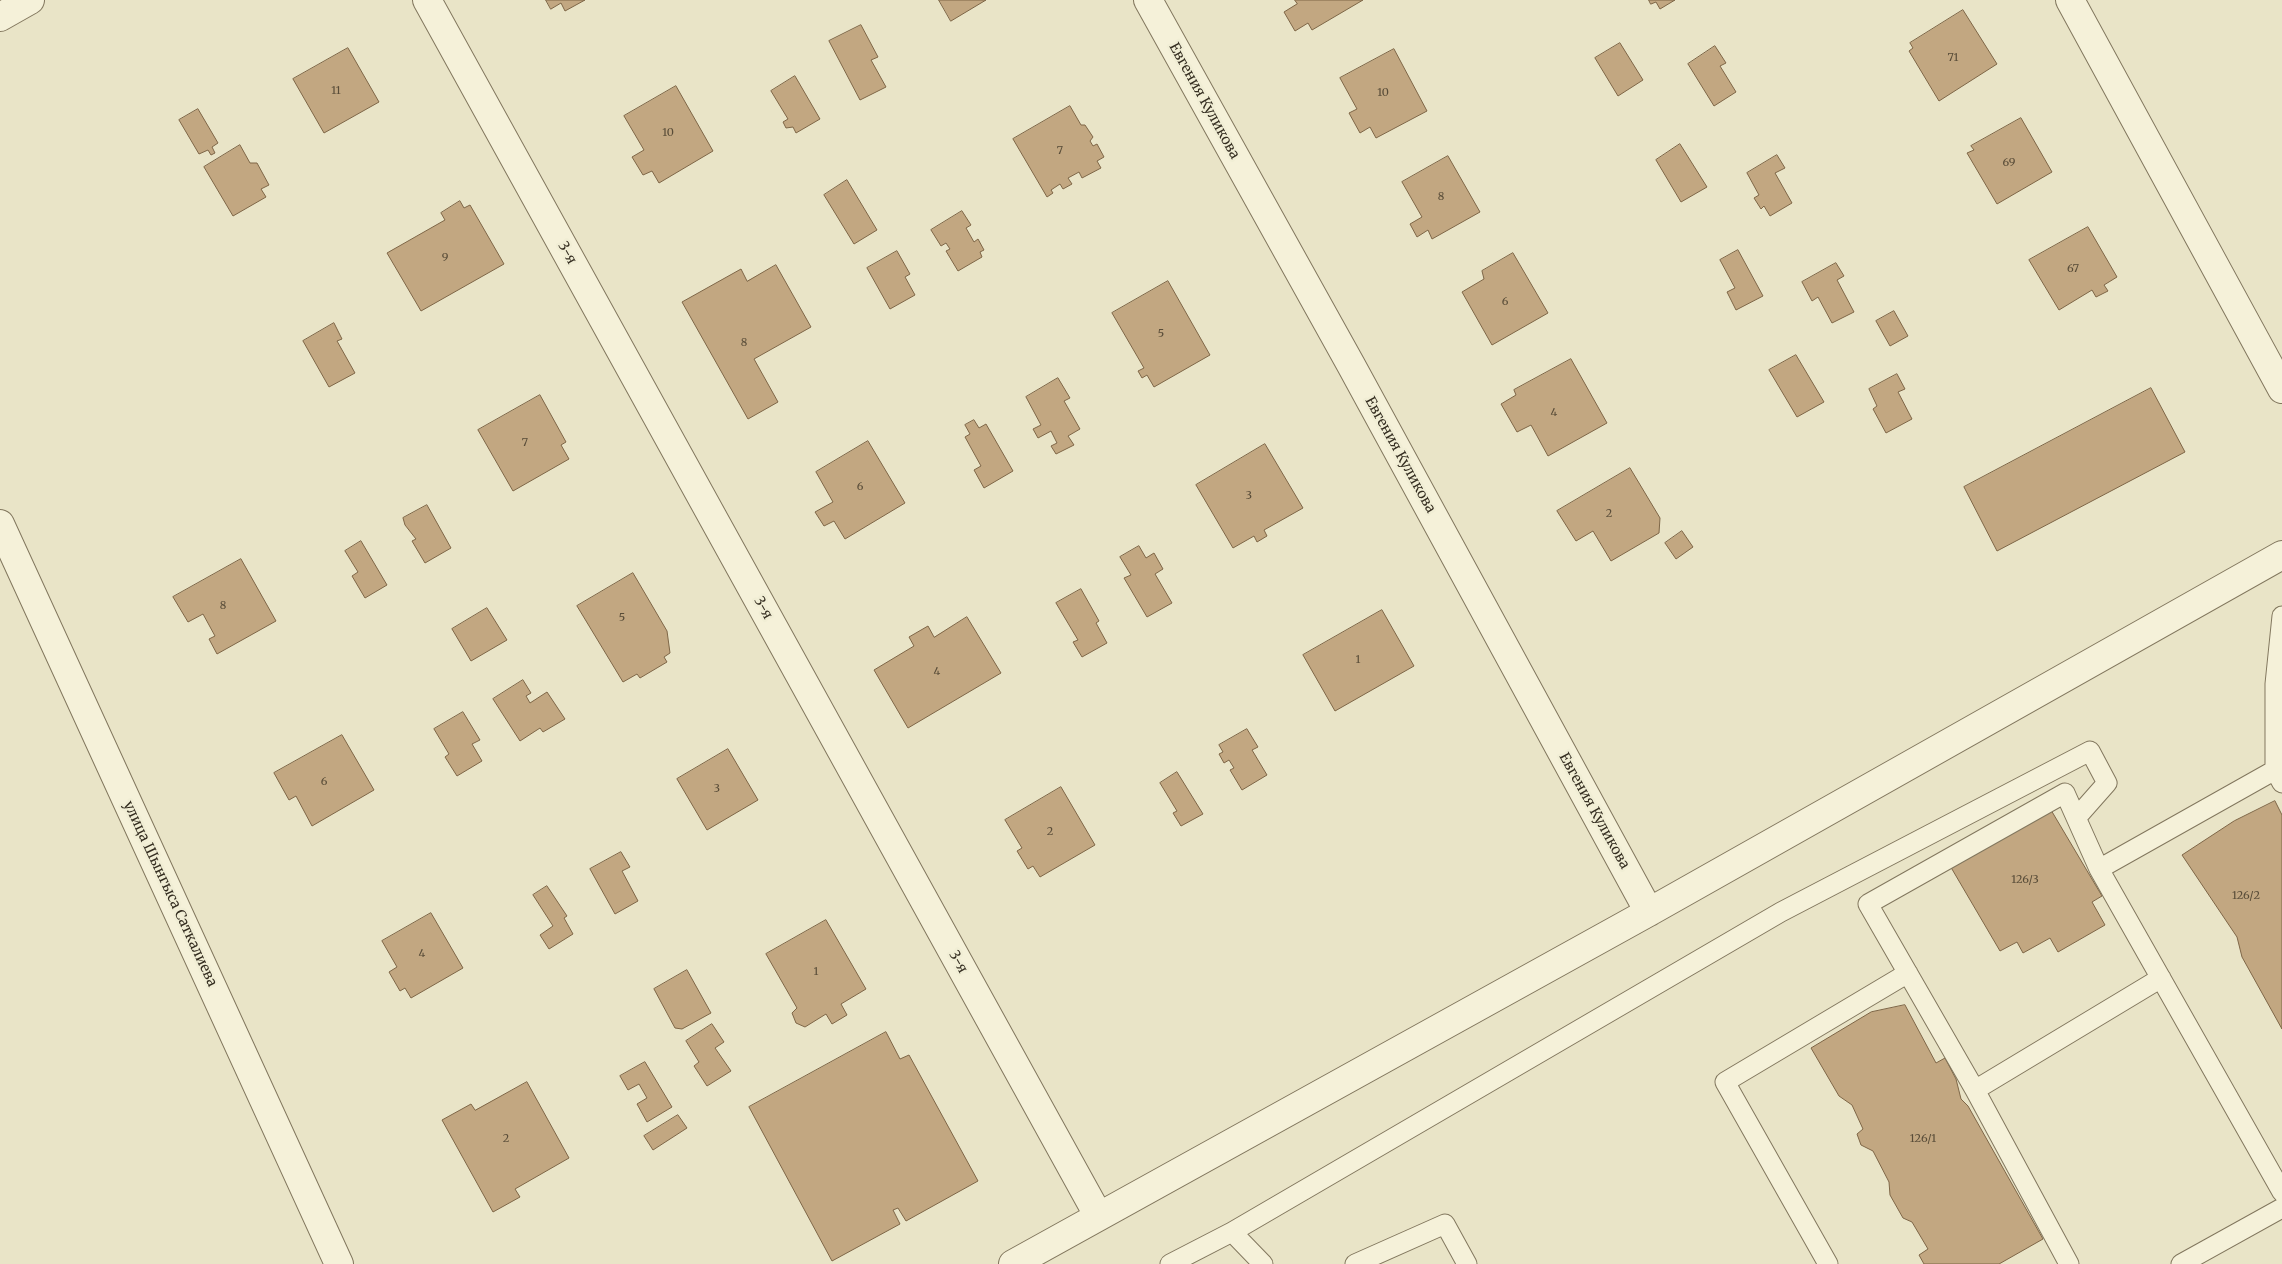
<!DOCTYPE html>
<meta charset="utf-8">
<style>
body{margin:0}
canvas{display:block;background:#e9e4c7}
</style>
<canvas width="2282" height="1264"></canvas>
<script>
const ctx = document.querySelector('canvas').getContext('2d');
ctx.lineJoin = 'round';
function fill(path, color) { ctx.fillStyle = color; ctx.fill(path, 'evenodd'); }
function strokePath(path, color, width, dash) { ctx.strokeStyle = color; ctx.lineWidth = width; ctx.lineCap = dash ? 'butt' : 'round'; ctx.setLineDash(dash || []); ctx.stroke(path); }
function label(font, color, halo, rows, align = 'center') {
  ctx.font = font + ' Merriweather,serif'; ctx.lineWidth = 5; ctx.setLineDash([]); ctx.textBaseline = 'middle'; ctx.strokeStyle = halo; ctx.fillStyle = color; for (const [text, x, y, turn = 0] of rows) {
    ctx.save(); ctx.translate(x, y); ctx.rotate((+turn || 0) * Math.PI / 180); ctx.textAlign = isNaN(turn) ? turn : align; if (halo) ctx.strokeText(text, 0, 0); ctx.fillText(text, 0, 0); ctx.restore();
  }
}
const building = new Path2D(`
 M 546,0 L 585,0 L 565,11 L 561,3 L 551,9 Z
 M 939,0 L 986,0 L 951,21 Z
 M 1295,0 L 1363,0 L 1312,30 L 1308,23 L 1295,31 L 1284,12 L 1297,4 Z
 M 1649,0 L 1675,0 L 1660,9 L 1656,2 L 1651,4 Z
 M 1963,10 L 1997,64 L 1939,101 L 1909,51 L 1913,48 L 1910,43 Z
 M 861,25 L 878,57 L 871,60 L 886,87 L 860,100 L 829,41 Z
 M 1620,43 L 1643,80 L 1618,96 L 1595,58 Z
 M 1715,46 L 1726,63 L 1720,66 L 1736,92 L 1714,106 L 1688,64 Z
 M 348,48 L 379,102 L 324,133 L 293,79 Z
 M 1394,49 L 1427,111 L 1376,138 L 1370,127 L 1360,133 L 1349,113 L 1357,109 L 1340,78 Z
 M 795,76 L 820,119 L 796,133 L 793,127 L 786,128 L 783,122 L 788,119 L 771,91 Z
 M 676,86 L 713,151 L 659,183 L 652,171 L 643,175 L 632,157 L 644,150 L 624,116 Z
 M 1070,106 L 1081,125 L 1085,125 L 1093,137 L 1090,141 L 1093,146 L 1097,144 L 1104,157 L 1097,161 L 1101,168 L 1082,178 L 1079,172 L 1068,178 L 1072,184 L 1063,189 L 1060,184 L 1051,190 L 1053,193 L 1047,197 L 1013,139 Z
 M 198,109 L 218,143 L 212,147 L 215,153 L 211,155 L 208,150 L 199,154 L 179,120 Z
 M 2021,118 L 2052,172 L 1997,204 L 1967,153 L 1974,150 L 1971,146 Z
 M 1680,144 L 1707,187 L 1681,202 L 1656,160 Z
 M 240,145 L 250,163 L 257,163 L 269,185 L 261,189 L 266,197 L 233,216 L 204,167 Z
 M 1777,155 L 1785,168 L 1775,173 L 1792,203 L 1770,216 L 1764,206 L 1761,209 L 1754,198 L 1759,195 L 1747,173 Z
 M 1448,156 L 1480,212 L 1432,239 L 1428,230 L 1417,237 L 1410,224 L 1422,217 L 1402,182 Z
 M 847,180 L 877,230 L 854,244 L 824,195 Z
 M 460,201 L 464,208 L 470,205 L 504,264 L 421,311 L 387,253 L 445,220 L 441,213 Z
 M 962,211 L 971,225 L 966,228 L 974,242 L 978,239 L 984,250 L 980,252 L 982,257 L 958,271 L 946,251 L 950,249 L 946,243 L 941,246 L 931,230 Z
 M 2088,227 L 2117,277 L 2104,285 L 2108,291 L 2096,297 L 2092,290 L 2059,310 L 2029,260 Z
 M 1738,250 L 1763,296 L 1736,310 L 1727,292 L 1735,288 L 1720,260 Z
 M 897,251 L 910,274 L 905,277 L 915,295 L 890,309 L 867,268 Z
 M 1513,253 L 1548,313 L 1492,345 L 1462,292 L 1484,279 L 1482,271 Z
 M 1836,263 L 1844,276 L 1837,280 L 1854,312 L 1832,323 L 1818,297 L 1812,301 L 1802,282 Z
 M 776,265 L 811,327 L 754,359 L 778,402 L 748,419 L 682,302 L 741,269 L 747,281 Z
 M 1168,281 L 1210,355 L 1154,387 L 1147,375 L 1142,378 L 1138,371 L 1144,368 L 1112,313 Z
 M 1894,311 L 1908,336 L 1890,346 L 1876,321 Z
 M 334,323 L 342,339 L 337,341 L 355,373 L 329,387 L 303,341 Z
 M 1796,355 L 1824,402 L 1797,417 L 1769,370 Z
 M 1571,359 L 1607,423 L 1548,456 L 1531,425 L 1517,432 L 1501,404 L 1516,395 L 1514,390 Z
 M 1897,374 L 1905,389 L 1898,392 L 1912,419 L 1886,433 L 1873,409 L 1877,406 L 1869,389 Z
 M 1058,378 L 1070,398 L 1064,401 L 1080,429 L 1068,436 L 1074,445 L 1056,454 L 1051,446 L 1057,443 L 1051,431 L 1038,438 L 1033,429 L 1041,425 L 1026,397 Z
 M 2151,388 L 2185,452 L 1997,551 L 1964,487 Z
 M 540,395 L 566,442 L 561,445 L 569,459 L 513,491 L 478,430 Z
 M 974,420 L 979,428 L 986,424 L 1013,471 L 984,488 L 974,470 L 981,466 L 965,437 L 970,434 L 965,425 Z
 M 868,441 L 905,503 L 845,539 L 834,521 L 824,526 L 815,512 L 833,502 L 816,472 Z
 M 1265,444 L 1303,508 L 1264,530 L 1267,536 L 1257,542 L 1254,536 L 1233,548 L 1196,485 Z
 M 1630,468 L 1660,518 L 1659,533 L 1611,561 L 1593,531 L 1576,541 L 1557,511 Z
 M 427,505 L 451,548 L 425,563 L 412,541 L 416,539 L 405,525 L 403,518 Z
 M 1682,531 L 1693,547 L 1676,559 L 1665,543 Z
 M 361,541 L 387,585 L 365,598 L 352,576 L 358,572 L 345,551 Z
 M 1139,546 L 1146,558 L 1154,553 L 1163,569 L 1155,574 L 1172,603 L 1147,617 L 1124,578 L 1131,575 L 1120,557 Z
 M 241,559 L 276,621 L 217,654 L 209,639 L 215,636 L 203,614 L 188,622 L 173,597 Z
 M 633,573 L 667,631 L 670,653 L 664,657 L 667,662 L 640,678 L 637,674 L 623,682 L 577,606 Z
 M 1081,589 L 1099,621 L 1096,623 L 1107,643 L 1082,657 L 1073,642 L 1078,640 L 1056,603 Z
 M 487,608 L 507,640 L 471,661 L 452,629 Z
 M 1382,610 L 1414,666 L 1335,711 L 1303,655 Z
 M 967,617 L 1001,673 L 908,728 L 874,670 L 914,646 L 909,637 L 928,626 L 934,637 Z
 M 523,680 L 531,693 L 526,696 L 530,703 L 547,692 L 565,719 L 543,732 L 540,728 L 520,741 L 493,699 Z
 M 463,712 L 480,740 L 472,744 L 482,761 L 457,776 L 445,757 L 449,754 L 434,729 Z
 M 1247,729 L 1258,747 L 1252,750 L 1267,775 L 1242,790 L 1230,770 L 1234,768 L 1229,760 L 1224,763 L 1219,754 L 1223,752 L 1219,745 Z
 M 342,735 L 374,790 L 312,826 L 296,796 L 289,800 L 274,773 Z
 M 728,749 L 758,800 L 707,830 L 677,779 Z
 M 1177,772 L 1203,814 L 1181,826 L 1173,813 L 1177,811 L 1160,783 Z
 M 1061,787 L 1095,845 L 1040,877 L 1033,866 L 1028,869 L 1017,851 L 1022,848 L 1005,820 Z
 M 2275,801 L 2282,815 L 2282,1029 L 2242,957 L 2237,937 L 2182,855 L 2234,821 Z
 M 2051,810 L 2102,896 L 2092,902 L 2105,925 L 2058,952 L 2050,938 L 2023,953 L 2017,942 L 2000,951 L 1949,864 Z
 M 621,852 L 630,867 L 622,871 L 638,901 L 615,914 L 590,869 Z
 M 547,886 L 567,916 L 564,918 L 573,934 L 549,949 L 540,935 L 553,926 L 533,895 Z
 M 431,913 L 463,968 L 411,998 L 405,988 L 400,991 L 389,972 L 397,967 L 382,941 Z
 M 826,920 L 866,989 L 841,1004 L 847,1015 L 832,1024 L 826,1014 L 805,1027 L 796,1023 L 792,1013 L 797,1008 L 766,954 Z
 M 687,970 L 711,1013 L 682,1029 L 675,1028 L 654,989 Z
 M 1905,1005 L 1936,1063 L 1945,1058 L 1956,1079 L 1961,1099 L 1968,1106 L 2043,1239 L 1999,1264 L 1924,1264 L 1919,1255 L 1928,1249 L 1912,1222 L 1903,1218 L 1890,1195 L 1889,1182 L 1873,1151 L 1861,1145 L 1857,1134 L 1863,1129 L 1852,1105 L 1839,1096 L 1811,1048 L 1871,1012 Z
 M 712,1024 L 724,1042 L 715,1048 L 731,1071 L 707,1086 L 694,1066 L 699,1062 L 686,1041 Z
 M 886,1032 L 900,1059 L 909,1055 L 978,1181 L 906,1221 L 898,1208 L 893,1210 L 900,1224 L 832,1261 L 749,1107 Z
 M 645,1062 L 672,1107 L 647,1122 L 637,1104 L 647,1098 L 639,1084 L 628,1090 L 620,1076 Z
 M 527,1082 L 569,1158 L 515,1189 L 520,1197 L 493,1212 L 442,1120 L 471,1104 L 475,1110 Z
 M 678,1115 L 687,1128 L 653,1150 L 644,1136 Z`);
const service = new Path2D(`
 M 2282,616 L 2275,684 L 2275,770 L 2282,769
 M 2282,783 L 2275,770 L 2099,869 L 2282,1192
 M 1975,1090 L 1868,904 L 2065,793 L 2099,869
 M 1232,1232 L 1781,912 L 2090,751 L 2107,783 L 2077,817
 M 1170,1264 L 1232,1232 L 1263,1264
 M 1355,1264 L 1445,1224 L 1467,1264
 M 1828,1264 L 1725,1082 L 1908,973
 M 2069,1264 L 1975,1090 L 2161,978
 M 2181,1264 L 2282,1208`);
const minor = new Path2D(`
 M 427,0 L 1098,1215
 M 1148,0 L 1351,365 L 1649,912
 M 2070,0 L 2282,389
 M 0,524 L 339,1264
 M 1013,1264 L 1649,912 L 2282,555`);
const tertiary = new Path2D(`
 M 0,17 L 30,0`);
const numberNames = [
 ["71",1953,58],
 ["11",336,91],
 ["10",1383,93],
 ["10",668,133],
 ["7",1060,151],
 ["69",2009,163],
 ["8",1441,197],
 ["9",445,258],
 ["67",2073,269],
 ["6",1505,302],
 ["5",1161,334],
 ["8",744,343],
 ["4",1554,413],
 ["7",525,443],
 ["6",860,487],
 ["3",1249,496],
 ["2",1609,514],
 ["8",223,606],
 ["5",622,618],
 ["1",1358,660],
 ["4",937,672],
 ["6",324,782],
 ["3",717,789],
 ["2",1050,832],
 ["126/3",2025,880],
 ["126/2",2246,896],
 ["4",422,954],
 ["1",816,972],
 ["2",506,1139],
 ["126/1",1923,1139]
];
const streetNames = [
 ["Евгения Куликова",1204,101,61],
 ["3-я",567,253,61],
 ["Евгения Куликова",1400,455,61],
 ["3-я",763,608,61],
 ["Евгения Куликова",1594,811,61],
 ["улица Шынгыса Саткалиева",170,894,65],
 ["3-я",958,962,61]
];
fill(building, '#c2a781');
strokePath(building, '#7e6647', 1);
strokePath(service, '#82775e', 21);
strokePath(minor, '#82775e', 30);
strokePath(tertiary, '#82775e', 30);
strokePath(service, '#f5f1d9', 19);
strokePath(minor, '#f5f1d9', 28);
strokePath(tertiary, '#f5f1d9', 28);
label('11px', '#584c38', null, numberNames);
label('14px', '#342d20', '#f1eed5', streetNames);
</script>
